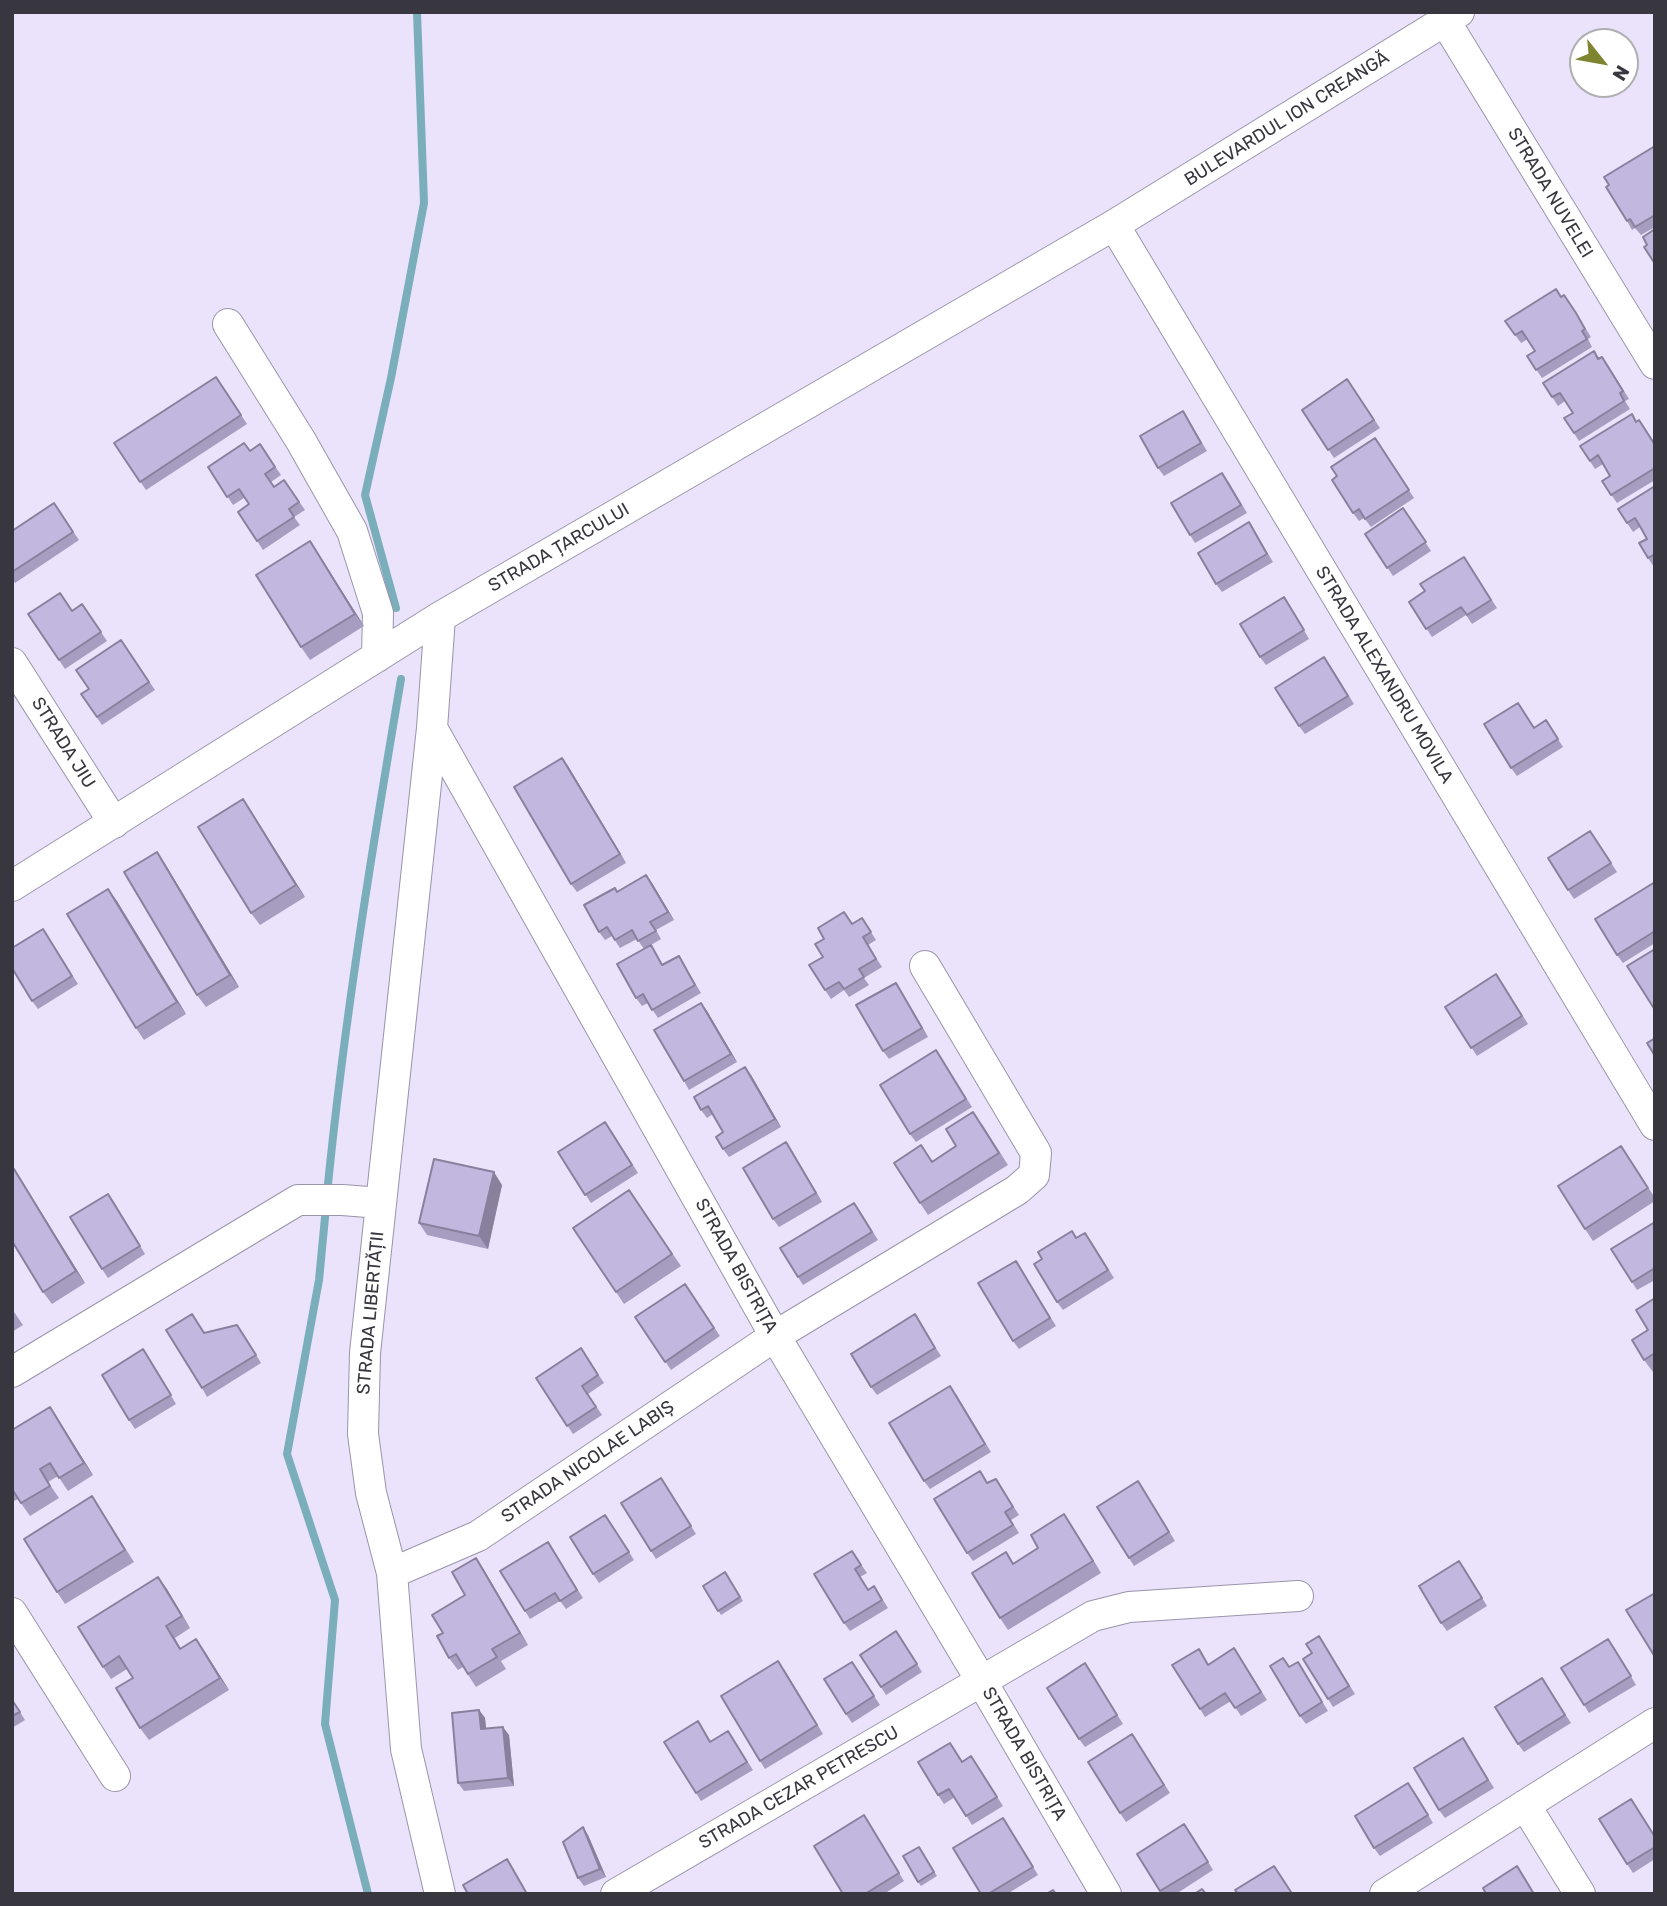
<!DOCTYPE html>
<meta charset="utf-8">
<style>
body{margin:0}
#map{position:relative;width:1667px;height:1906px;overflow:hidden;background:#eae3fb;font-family:Rubik,sans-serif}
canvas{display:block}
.frame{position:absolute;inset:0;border:14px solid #38363f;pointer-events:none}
.north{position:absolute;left:1569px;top:28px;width:70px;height:70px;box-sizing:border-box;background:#fff;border:2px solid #afafb2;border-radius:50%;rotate:121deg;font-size:19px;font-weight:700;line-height:28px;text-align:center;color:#38363f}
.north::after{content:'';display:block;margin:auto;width:24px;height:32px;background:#7e842f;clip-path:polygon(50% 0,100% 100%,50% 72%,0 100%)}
</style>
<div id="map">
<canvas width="1667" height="1906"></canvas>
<div class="frame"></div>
<div class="north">N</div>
</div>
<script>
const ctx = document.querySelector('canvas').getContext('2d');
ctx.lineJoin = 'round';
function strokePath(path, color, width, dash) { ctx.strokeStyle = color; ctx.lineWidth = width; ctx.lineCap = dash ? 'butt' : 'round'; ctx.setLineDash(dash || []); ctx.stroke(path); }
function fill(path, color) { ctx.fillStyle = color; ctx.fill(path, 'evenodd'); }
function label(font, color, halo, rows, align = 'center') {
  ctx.font = font + ' Rubik,sans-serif'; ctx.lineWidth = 5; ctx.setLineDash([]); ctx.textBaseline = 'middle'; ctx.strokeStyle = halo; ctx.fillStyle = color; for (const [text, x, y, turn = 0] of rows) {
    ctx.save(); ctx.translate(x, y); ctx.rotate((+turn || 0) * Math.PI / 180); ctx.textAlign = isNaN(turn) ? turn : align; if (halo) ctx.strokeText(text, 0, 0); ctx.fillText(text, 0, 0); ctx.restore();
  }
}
const stream = new Path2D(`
 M 396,608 L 365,495 L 391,378 L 424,203 L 417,12
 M 327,1194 C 344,1021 372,850 401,679
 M 326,1207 L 319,1280 L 287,1454 L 335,1600 L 325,1724 L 368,1894`);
const minor = new Path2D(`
 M 1445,21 L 1655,364
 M 1114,225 L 1655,1125
 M 228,324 L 301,441 L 352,531 L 378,613 L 377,657
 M 440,617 L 432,728 L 775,1336 L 982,1682 L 1106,1894
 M 12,663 L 114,823
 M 432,728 L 365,1353 L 363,1434 L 371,1493 L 392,1573 L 406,1749 L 440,1894
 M 12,886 L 440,617 L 1114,225 L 1459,12
 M 12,1372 L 298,1200 L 342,1200 L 381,1203
 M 392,1573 L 478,1536 L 775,1336 L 1017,1190 L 1034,1175 L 1036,1153 L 925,966
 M 12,1613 L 115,1776
 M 1525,1805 L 1580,1894
 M 616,1894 L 1093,1616 L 1129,1607 L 1298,1596
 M 1385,1894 L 1655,1723`);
const wall = new Path2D(`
 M 1655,146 L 1655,227 L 1641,235 L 1635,228 L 1632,230 L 1627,221 Z
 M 1562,297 L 1581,321 L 1591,337 L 1588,339 L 1592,347 L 1542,378 L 1527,356 L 1535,351 L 1528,339 L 1521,343 L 1505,321 Z
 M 1594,351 L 1599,359 L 1608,365 L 1629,399 L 1625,401 L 1630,409 L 1579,441 L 1564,418 L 1573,413 L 1565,401 L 1558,406 L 1543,383 Z
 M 216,377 L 247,424 L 146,490 L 114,443 Z
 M 1347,379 L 1380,428 L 1334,458 L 1302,410 Z
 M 1183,411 L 1207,451 L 1164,476 L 1158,468 Z
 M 1637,422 L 1645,428 L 1655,444 L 1655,480 L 1617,503 L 1602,481 L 1610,476 L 1603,464 L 1595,469 L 1580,446 Z
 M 1375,438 L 1414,498 L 1371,527 L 1364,518 L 1359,521 L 1353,513 L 1337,476 Z
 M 260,444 L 281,475 L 271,482 L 274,487 L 284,480 L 305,510 L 294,517 L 300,525 L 263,550 L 238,512 L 249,504 L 244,498 L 233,505 L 208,467 L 250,451 Z
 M 1228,481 L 1247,513 L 1195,543 L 1190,535 Z
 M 1655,486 L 1655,566 L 1654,567 L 1648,558 L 1647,539 L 1640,527 L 1633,532 L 1627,523 Z
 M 54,503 L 79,540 L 15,583 L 12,579 L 12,531 Z
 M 1403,508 L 1431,551 L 1393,576 L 1365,534 Z
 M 1254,530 L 1273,562 L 1222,592 L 1216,584 Z
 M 310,541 L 364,626 L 310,660 L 301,647 Z
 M 1464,557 L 1497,608 L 1472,624 L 1466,615 L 1432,637 L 1409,602 L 1425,591 Z
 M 82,604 L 107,641 L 65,669 L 28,614 L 72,611 Z
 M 1290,606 L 1309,639 L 1266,665 L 1260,657 Z
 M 121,640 L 155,690 L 102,725 L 81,694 L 89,689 Z
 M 1330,665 L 1354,704 L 1305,734 L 1299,726 Z
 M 1546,720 L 1563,747 L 1517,776 L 1511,768 L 1534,728 Z
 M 568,766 L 626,863 L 577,892 L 571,884 Z
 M 251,811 L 305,897 L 260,925 L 251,913 Z
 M 1590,831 L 1617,872 L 1574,899 L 1568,890 Z
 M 157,852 L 165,864 L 239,987 L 206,1007 L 197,995 Z
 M 1655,882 L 1655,943 L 1623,963 L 1617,955 Z
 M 652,883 L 674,920 L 656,930 L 661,939 L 651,945 L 663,965 L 679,956 L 701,993 L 658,1018 L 648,1003 L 642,1006 L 636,998 L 644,949 L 637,939 L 620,948 L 612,936 L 605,940 L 599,932 L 617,891 Z
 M 108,889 L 186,1014 L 144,1040 L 136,1028 Z
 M 862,918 L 876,940 L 868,945 L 882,967 L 864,978 L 869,985 L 849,997 L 844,990 L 831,999 L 825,990 L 823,957 L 852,924 Z
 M 43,929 L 78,984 L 38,1009 L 32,1001 Z
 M 1496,974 L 1528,1024 L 1477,1056 L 1445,1007 Z
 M 896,983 L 928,1037 L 889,1059 L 883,1051 Z
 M 707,1011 L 737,1062 L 689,1090 L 684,1081 Z
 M 936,1050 L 972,1107 L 916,1142 L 910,1134 Z
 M 751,1075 L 781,1127 L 729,1157 L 723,1149 L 723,1132 L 713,1114 L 707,1118 L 701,1110 Z
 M 982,1124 L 1008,1165 L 928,1215 L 920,1203 L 956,1146 Z
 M 611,1130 L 638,1173 L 591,1203 L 558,1152 Z
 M 786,1142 L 822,1202 L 779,1227 L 773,1219 Z
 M 1621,1146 L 1655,1198 L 1655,1201 L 1593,1241 L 1585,1229 Z
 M 14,1169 L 85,1283 L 52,1304 L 43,1292 Z
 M 502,1185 L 488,1249 L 427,1235 L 419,1223 Z
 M 629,1190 L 681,1266 L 624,1304 L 573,1228 Z
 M 114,1202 L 145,1254 L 108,1278 L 102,1269 Z
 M 860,1211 L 878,1240 L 803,1285 L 798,1277 Z
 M 1655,1222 L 1655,1280 L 1637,1290 L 1632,1282 Z
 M 1077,1238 L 1091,1241 L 1114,1278 L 1063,1310 L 1057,1302 Z
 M 1021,1269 L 1056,1326 L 1019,1349 L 1013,1341 Z
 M 685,1284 L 720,1336 L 671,1370 L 635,1317 Z
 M 1655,1298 L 1655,1371 L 1653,1372 L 1644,1360 L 1648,1330 Z
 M 12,1309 L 23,1325 L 12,1332 Z
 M 920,1323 L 941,1356 L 877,1395 L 871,1387 Z
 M 243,1333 L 261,1363 L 207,1397 L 202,1388 Z
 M 581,1348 L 604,1383 L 588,1394 L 602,1415 L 573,1434 L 536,1378 Z
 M 149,1358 L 176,1404 L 135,1429 L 129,1420 Z
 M 956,1394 L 991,1452 L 930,1489 L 924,1481 Z
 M 50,1407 L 93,1475 L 68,1491 L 58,1476 L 48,1482 L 59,1498 L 30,1516 L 18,1499 L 12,1502 L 12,1430 Z
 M 661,1478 L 696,1534 L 656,1559 L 651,1551 Z
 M 1138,1481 L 1175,1541 L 1134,1566 L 1129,1558 Z
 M 988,1483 L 1001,1487 L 1019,1515 L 1011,1520 L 1019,1533 L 973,1561 L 967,1553 Z
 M 92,1496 L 134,1562 L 65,1604 L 57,1592 Z
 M 611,1523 L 634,1560 L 599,1583 L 593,1574 Z
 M 1072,1526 L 1101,1573 L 1008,1630 L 1000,1618 L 1014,1563 Z
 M 548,1542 L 583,1598 L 566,1609 L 560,1601 L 530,1619 L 525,1611 Z
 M 852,1551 L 867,1573 L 860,1577 L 868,1590 L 874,1586 L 888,1608 L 850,1631 L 844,1623 Z
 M 476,1558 L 484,1570 L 528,1645 L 501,1661 L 506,1669 L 476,1687 L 463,1667 L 458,1670 L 449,1658 L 443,1633 L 465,1595 Z
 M 1465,1569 L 1487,1606 L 1447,1631 L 1441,1623 Z
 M 725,1572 L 743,1601 L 721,1615 L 703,1586 Z
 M 158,1577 L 190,1628 L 175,1638 L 181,1649 L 205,1652 L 229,1690 L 149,1740 L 140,1728 L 133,1678 L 127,1669 L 111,1679 L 103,1667 Z
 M 1319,1636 L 1355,1694 L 1333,1707 L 1328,1699 L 1312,1653 Z
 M 902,1640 L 922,1672 L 886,1695 L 881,1687 Z
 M 1614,1647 L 1636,1685 L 1589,1713 L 1584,1705 Z
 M 1240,1657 L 1267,1700 L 1241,1716 L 1231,1701 L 1205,1717 L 1200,1709 L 1209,1664 Z
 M 852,1662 L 880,1705 L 852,1723 L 846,1714 Z
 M 1298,1662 L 1328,1711 L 1306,1724 L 1300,1716 L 1289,1667 Z
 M 1085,1663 L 1123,1724 L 1085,1747 L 1079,1739 Z
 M 784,1669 L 823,1734 L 765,1769 L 760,1761 Z
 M 1542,1678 L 1571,1723 L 1524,1752 L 1518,1744 Z
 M 12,1699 L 25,1720 L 12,1728 Z
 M 479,1710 L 485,1718 L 486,1729 L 509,1735 L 514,1786 L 464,1791 L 458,1783 Z
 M 728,1731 L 753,1770 L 701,1801 L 696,1793 L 711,1742 Z
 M 1132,1734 L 1170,1793 L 1126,1822 L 1120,1813 Z
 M 1463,1738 L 1494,1788 L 1445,1818 L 1439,1810 Z
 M 971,1756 L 1003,1806 L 972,1825 L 955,1797 L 944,1804 L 938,1795 L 962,1762 Z
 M 1414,1791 L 1433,1823 L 1380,1856 L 1374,1848 Z
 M 1631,1799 L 1655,1836 L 1655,1859 L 1633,1873 L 1627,1864 Z
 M 864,1815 L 904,1881 L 884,1894 L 843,1894 Z
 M 1003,1818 L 1038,1875 L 1007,1894 L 981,1894 Z
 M 1190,1832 L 1213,1870 L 1176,1894 L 1162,1894 L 1137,1854 Z
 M 588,1835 L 606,1877 L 584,1886 L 578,1878 Z
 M 919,1847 L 937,1876 L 921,1886 L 918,1882 Z`);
const shadedWall = new Path2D(`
 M 310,541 L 318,553 L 364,626 L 355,614 Z
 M 562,758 L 568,766 L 626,863 L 620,854 Z
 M 243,799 L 251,811 L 305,897 L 296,885 Z
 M 157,852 L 165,864 L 239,987 L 230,975 Z
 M 646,875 L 652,883 L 674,920 L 668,912 Z
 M 108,889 L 117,901 L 186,1014 L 177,1002 Z
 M 896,983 L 901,991 L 928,1037 L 922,1028 Z
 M 701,1003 L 707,1011 L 737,1062 L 731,1054 Z
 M 745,1067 L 751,1075 L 781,1127 L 775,1119 Z
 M 786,1142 L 792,1151 L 822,1202 L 816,1193 Z
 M 14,1169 L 22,1181 L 85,1283 L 76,1271 Z
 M 494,1172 L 502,1185 L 488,1249 L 479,1236 Z
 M 50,1407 L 58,1419 L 93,1475 L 84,1463 Z
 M 1064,1514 L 1072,1526 L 1101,1573 L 1093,1561 Z
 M 476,1558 L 484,1570 L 528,1645 L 520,1633 Z
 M 158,1577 L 167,1589 L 190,1628 L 182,1616 Z
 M 196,1639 L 205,1652 L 229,1690 L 220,1678 Z
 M 479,1710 L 485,1718 L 487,1738 L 481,1729 Z
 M 503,1727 L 509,1735 L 514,1786 L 508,1778 Z
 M 583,1827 L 588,1835 L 606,1877 L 600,1869 Z`);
const building = new Path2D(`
 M 1655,146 L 1655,215 L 1635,227 L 1630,219 L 1627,221 L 1606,187 L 1609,185 L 1604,177 Z
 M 1655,229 L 1655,264 L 1644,247 L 1647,245 L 1643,237 Z
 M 1556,289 L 1561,297 L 1564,295 L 1576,313 L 1585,329 L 1582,331 L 1587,339 L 1536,370 L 1527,356 L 1535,351 L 1522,331 L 1515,335 L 1505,321 Z
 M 1594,351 L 1598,359 L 1602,357 L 1623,391 L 1620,393 L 1624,401 L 1574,433 L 1564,418 L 1573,413 L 1560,393 L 1552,397 L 1543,383 Z
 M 216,377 L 241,415 L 140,482 L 114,443 Z
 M 1347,379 L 1374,420 L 1328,450 L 1302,410 Z
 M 1183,411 L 1201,443 L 1158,468 L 1140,436 Z
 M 1632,414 L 1636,422 L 1639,420 L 1655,445 L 1655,468 L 1611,495 L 1602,481 L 1610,476 L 1598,455 L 1590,461 L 1580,446 Z
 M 1375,438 L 1409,490 L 1365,519 L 1359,509 L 1353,513 L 1332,480 L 1337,476 L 1331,467 Z
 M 244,443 L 250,451 L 260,444 L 275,467 L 265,474 L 274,487 L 284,480 L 299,502 L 289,509 L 294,517 L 257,541 L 238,512 L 249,504 L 239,489 L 227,497 L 208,467 Z
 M 1222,473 L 1241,505 L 1190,535 L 1171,503 Z
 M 1655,486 L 1655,554 L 1648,558 L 1639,543 L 1647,539 L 1641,528 L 1635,518 L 1627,523 L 1618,509 Z
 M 54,503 L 73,532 L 12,572 L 12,531 Z
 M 1403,508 L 1426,542 L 1387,568 L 1365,534 Z
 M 1249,522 L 1267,554 L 1216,584 L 1198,553 Z
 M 310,541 L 355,614 L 301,647 L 256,575 Z
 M 1464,557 L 1491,600 L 1467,615 L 1461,607 L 1426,629 L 1409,602 L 1425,591 L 1420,584 Z
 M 60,593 L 72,611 L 82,604 L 101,632 L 59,660 L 28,614 Z
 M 1284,597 L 1304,630 L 1260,657 L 1240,624 Z
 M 121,640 L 149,682 L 97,717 L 81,694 L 89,689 L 76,670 Z
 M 1324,657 L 1348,696 L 1299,726 L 1275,688 Z
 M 1518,703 L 1534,728 L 1546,720 L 1558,739 L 1511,768 L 1484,724 Z
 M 562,758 L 620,854 L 571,884 L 514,787 Z
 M 243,799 L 296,885 L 251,913 L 198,827 Z
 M 1590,831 L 1611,863 L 1568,890 L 1548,858 Z
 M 157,852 L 230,975 L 197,995 L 124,872 Z
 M 646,875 L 668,912 L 650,922 L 656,931 L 638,941 L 632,930 L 615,940 L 607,927 L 599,932 L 584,905 L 615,888 L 617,892 Z
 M 1655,882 L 1655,931 L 1617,955 L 1595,919 Z
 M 108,889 L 177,1002 L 136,1028 L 67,914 Z
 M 844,912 L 852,924 L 862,918 L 871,932 L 863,937 L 876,959 L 859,969 L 864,977 L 844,989 L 839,982 L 825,990 L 809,965 L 823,957 L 815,944 L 824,939 L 818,928 Z
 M 43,929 L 72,976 L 32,1001 L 12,968 L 12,948 Z
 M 651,945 L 662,965 L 679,956 L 695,985 L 652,1010 L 643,994 L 636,998 L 617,964 Z
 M 1655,949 L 1655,1010 L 1627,966 Z
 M 1496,974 L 1522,1016 L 1471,1048 L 1445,1007 Z
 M 896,983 L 922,1028 L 883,1051 L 856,1005 Z
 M 701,1003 L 731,1054 L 684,1081 L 654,1030 Z
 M 1655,1038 L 1655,1056 L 1647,1043 Z
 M 936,1050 L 966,1099 L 910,1134 L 880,1085 Z
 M 745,1067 L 775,1119 L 723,1149 L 716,1137 L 723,1132 L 708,1106 L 701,1110 L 694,1097 Z
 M 973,1112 L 999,1153 L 920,1203 L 894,1163 L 921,1145 L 932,1162 L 956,1146 L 946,1129 Z
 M 605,1122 L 632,1165 L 585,1195 L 558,1152 Z
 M 786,1142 L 816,1193 L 773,1219 L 743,1168 Z
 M 1621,1146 L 1648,1188 L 1585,1229 L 1558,1186 Z
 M 434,1159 L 494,1172 L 479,1236 L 419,1223 Z
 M 14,1169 L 76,1271 L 43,1292 L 12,1241 L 12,1170 Z
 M 629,1190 L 672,1254 L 616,1292 L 573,1228 Z
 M 108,1194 L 140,1246 L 102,1269 L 70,1217 Z
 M 854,1203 L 872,1232 L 798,1277 L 780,1248 Z
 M 1655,1222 L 1655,1268 L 1632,1282 L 1611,1249 Z
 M 1072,1231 L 1076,1238 L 1085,1233 L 1108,1270 L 1057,1302 L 1034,1264 L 1042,1259 L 1038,1252 Z
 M 1016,1261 L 1050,1318 L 1013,1341 L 978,1283 Z
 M 685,1284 L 714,1328 L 665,1362 L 635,1317 Z
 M 1655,1298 L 1655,1353 L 1644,1360 L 1632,1340 L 1648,1330 L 1636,1310 Z
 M 192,1314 L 204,1333 L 237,1325 L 256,1355 L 202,1388 L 166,1330 Z
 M 915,1314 L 935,1348 L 871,1387 L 851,1354 Z
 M 581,1348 L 598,1375 L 582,1386 L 596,1407 L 567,1426 L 536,1378 Z
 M 143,1349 L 171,1395 L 129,1420 L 102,1375 Z
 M 950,1386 L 985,1444 L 924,1481 L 889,1423 Z
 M 50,1407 L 84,1463 L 59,1478 L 50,1463 L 40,1469 L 50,1486 L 21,1503 L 12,1489 L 12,1430 Z
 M 980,1471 L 987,1483 L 996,1479 L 1013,1507 L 1005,1512 L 1013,1525 L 967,1553 L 934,1499 Z
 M 661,1478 L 691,1526 L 651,1551 L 621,1503 Z
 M 1138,1481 L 1169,1532 L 1129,1558 L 1097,1507 Z
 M 92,1496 L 125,1550 L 57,1592 L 24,1539 Z
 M 1064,1514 L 1093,1561 L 1000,1618 L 972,1573 L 1006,1552 L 1013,1564 L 1038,1548 L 1031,1535 Z
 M 605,1515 L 629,1552 L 593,1574 L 570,1537 Z
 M 548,1542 L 577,1590 L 560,1601 L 555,1593 L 525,1611 L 500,1571 Z
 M 852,1551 L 861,1565 L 855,1569 L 868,1590 L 874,1586 L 882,1600 L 844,1623 L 814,1574 Z
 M 476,1558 L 520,1633 L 492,1649 L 497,1657 L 468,1674 L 456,1654 L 449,1658 L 437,1636 L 443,1633 L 432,1615 L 465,1595 L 452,1572 Z
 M 1459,1561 L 1482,1598 L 1441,1623 L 1419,1586 Z
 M 725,1572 L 740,1597 L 718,1611 L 703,1586 Z
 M 158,1577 L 182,1616 L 166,1626 L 180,1649 L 196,1639 L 220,1678 L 140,1728 L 116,1688 L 133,1678 L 119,1656 L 103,1667 L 78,1627 Z
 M 1655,1593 L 1655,1657 L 1626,1610 Z
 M 896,1631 L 917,1664 L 881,1687 L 860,1655 Z
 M 1319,1636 L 1349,1686 L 1328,1699 L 1303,1659 L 1312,1653 L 1306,1644 Z
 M 1608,1639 L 1631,1676 L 1584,1705 L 1561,1668 Z
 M 1234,1648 L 1261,1692 L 1235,1708 L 1225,1693 L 1200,1709 L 1172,1665 L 1199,1649 L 1208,1665 Z
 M 1283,1658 L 1289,1667 L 1298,1662 L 1322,1702 L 1300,1716 L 1270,1666 Z
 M 778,1661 L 817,1725 L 760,1761 L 721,1696 Z
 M 852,1662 L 874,1696 L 846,1714 L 824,1679 Z
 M 1085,1663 L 1117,1715 L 1079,1739 L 1047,1688 Z
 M 1542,1678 L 1565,1715 L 1518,1744 L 1495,1707 Z
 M 12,1700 L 20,1712 L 12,1716 Z
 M 479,1710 L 481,1729 L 503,1727 L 508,1778 L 458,1783 L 452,1713 Z
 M 698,1721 L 710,1742 L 728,1731 L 747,1762 L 696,1793 L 664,1742 Z
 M 1132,1734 L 1164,1785 L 1120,1813 L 1088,1762 Z
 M 1463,1738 L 1488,1780 L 1439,1810 L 1414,1768 Z
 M 950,1743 L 962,1762 L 971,1756 L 997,1797 L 966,1816 L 949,1789 L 938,1795 L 918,1762 Z
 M 1408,1783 L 1428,1815 L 1374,1848 L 1355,1816 Z
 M 1631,1799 L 1655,1837 L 1655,1847 L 1627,1864 L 1599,1819 Z
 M 864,1815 L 899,1873 L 865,1894 L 843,1894 L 814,1846 Z
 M 1003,1818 L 1033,1867 L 988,1894 L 981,1894 L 953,1848 Z
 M 1184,1824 L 1208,1862 L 1160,1891 L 1137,1854 Z
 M 583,1827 L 600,1869 L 578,1878 L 563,1842 Z
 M 919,1847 L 934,1872 L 918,1882 L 903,1856 Z
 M 507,1859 L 527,1894 L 468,1894 L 463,1885 Z
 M 1274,1866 L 1291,1892 L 1289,1894 L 1238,1894 L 1235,1890 Z
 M 1517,1866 L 1534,1894 L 1486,1894 L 1483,1888 Z
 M 1202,1889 L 1206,1894 L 1194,1894 Z
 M 1053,1890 L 1056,1894 L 1046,1894 Z`);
const streetNames = [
 ["BULEVARDUL ION CREANGĂ",1287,119,-32],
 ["STRADA NUVELEI",1550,193,59],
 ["STRADA ȚARCULUI",559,548,-30],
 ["STRADA ALEXANDRU MOVILA",1384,675,59],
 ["STRADA JIU",63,743,58],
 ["STRADA BISTRIȚA",736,1266,61],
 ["STRADA LIBERTĂȚII",371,1313,-85],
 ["STRADA NICOLAE LABIȘ",588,1462,-34],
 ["STRADA BISTRIȚA",1024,1754,60],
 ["STRADA CEZAR PETRESCU",799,1788,-30]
];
strokePath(stream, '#7baebb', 8);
strokePath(minor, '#9a94aa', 32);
strokePath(minor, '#fff', 30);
fill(wall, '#a79dc0');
fill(shadedWall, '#88809c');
fill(building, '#c2b7df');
strokePath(building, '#88809c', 2);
label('18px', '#38363f', '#fff', streetNames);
</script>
